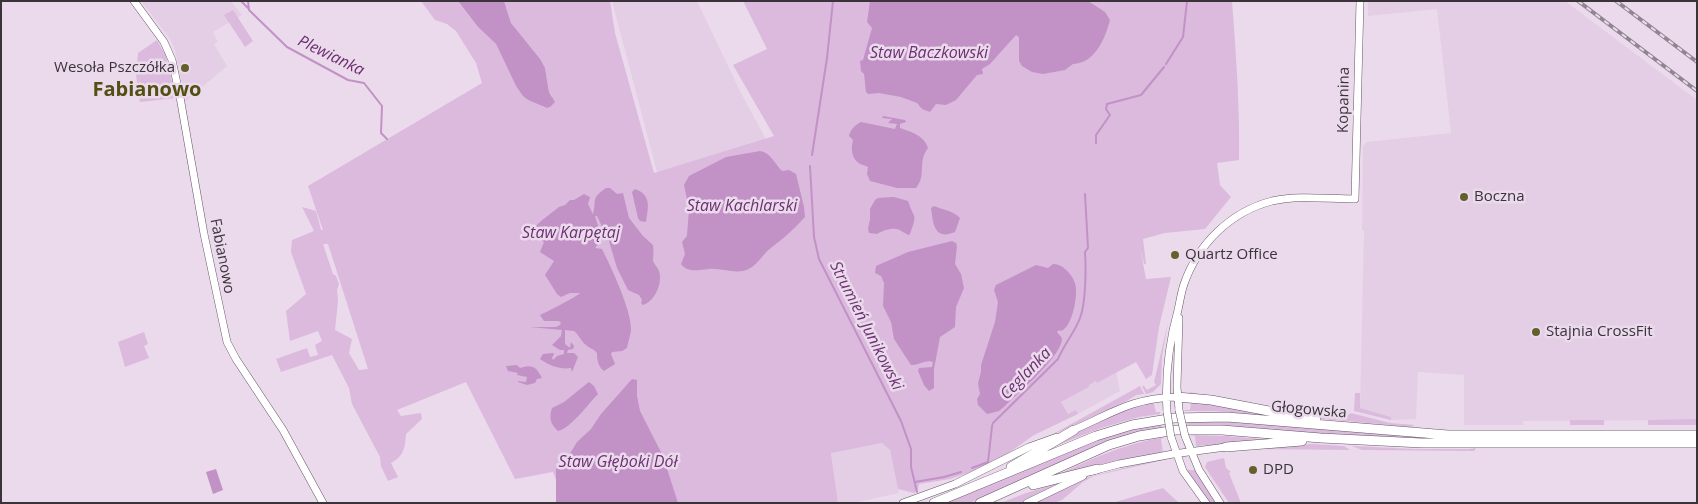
<!DOCTYPE html>
<meta charset="utf-8">
<style>
body{margin:0}
#map{position:relative;width:1698px;height:504px;overflow:hidden;background:#ebdaec;font-family:"Open Sans",sans-serif}
canvas{display:block}
.frame{position:absolute;inset:0;border:2px solid #3a333a;pointer-events:none}
</style>
<div id="map">
<canvas width="1698" height="504"></canvas>
<div class="frame"></div>
</div>
<script>
const ctx = document.querySelector('canvas').getContext('2d');
ctx.lineJoin = 'round';
function fill(path, color) { ctx.fillStyle = color; ctx.fill(path, 'evenodd'); }
function strokePath(path, color, width, dash) { ctx.strokeStyle = color; ctx.lineWidth = width; ctx.lineCap = dash ? 'butt' : 'round'; ctx.setLineDash(dash || []); ctx.stroke(path); }
function label(font, color, halo, rows, align = 'center') {
  ctx.font = font + ' "Open Sans",sans-serif'; ctx.lineWidth = 5; ctx.setLineDash([]); ctx.textBaseline = 'middle'; ctx.strokeStyle = halo; ctx.fillStyle = color; for (const [text, x, y, turn = 0] of rows) {
    ctx.save(); ctx.translate(x, y); ctx.rotate((+turn || 0) * Math.PI / 180); ctx.textAlign = isNaN(turn) ? turn : align; if (halo) ctx.strokeText(text, 0, 0); ctx.fillText(text, 0, 0); ctx.restore();
  }
}
const built = new Path2D(`
 M 141,1 L 231,1 L 242,15 L 213,32 L 218,42 L 214,44 L 227,66 L 186,101 L 175,50 L 170,39 Z
 M 612,1 L 697,1 L 741,93 L 767,141 L 658,176 Z
 M 1368,1 L 1565,1 L 1697,100 L 1697,420 L 1523,421 L 1523,425 L 1464,425 L 1464,375 L 1418,372 L 1416,419 L 1391,420 L 1391,417 L 1360,408 L 1364,231 L 1362,230 L 1363,146 L 1367,142 L 1451,133 L 1437,9 L 1368,16 Z
 M 1116,372 L 1120,391 L 1078,414 L 1076,410 L 1068,414 L 1061,402 L 1089,387 L 1088,385 L 1096,381 L 1098,382 Z
 M 882,443 L 890,450 L 899,493 L 853,503 L 838,503 L 831,452 Z`);
const green = new Path2D(`
 M 421,1 L 458,1 L 478,27 L 496,44 L 516,86 L 528,100 L 547,108 L 550,107 L 552,96 L 549,92 L 545,68 L 511,23 L 504,1 L 610,1 L 615,33 L 654,173 L 774,136 L 733,65 L 767,49 L 743,1 L 1232,1 C 1236,54 1240,107 1239,160 L 1217,163 L 1220,185 L 1231,197 L 1205,229 L 1165,233 L 1143,239 L 1146,264 L 1144,264 L 1140,247 L 1146,279 L 1171,277 L 1159,327 L 1152,375 L 1146,379 L 1136,362 L 1097,383 L 1096,381 L 1089,385 L 1089,387 L 1061,402 L 1068,414 L 1076,410 L 1078,414 L 1034,435 L 1003,457 L 977,470 L 950,479 L 919,484 L 918,491 L 914,493 L 898,489 L 890,450 L 882,443 L 831,453 L 838,503 L 565,503 L 553,472 L 515,479 L 466,382 L 397,410 L 401,416 L 421,413 L 422,419 L 406,434 C 405,448 404,456 391,463 L 398,477 L 388,481 L 381,466 L 380,457 L 352,404 L 349,388 L 332,355 L 281,372 L 276,359 L 307,348 L 310,357 L 318,355 L 315,345 L 322,341 L 318,331 L 290,341 L 286,311 L 306,294 L 291,252 L 292,240 L 314,231 L 302,207 L 316,211 L 321,230 L 323,230 L 308,186 L 482,83 L 476,63 L 456,31 L 447,24 L 435,20 ZM 323,244 L 328,244 L 368,369 L 359,370 L 349,353 L 352,339 L 335,330 L 338,301 L 337,290 L 339,284 L 336,276 L 333,274 Z
 M 233,10 L 253,41 L 245,47 L 224,15 Z
 M 157,40 L 166,56 L 176,98 L 140,102 L 136,75 L 138,53 Z
 M 1168,323 L 1162,357 L 1161,384 L 1153,392 L 1146,394 L 1142,386 L 1144,386 L 1147,390 L 1156,385 L 1154,382 Z
 M 144,332 L 148,344 L 144,346 L 149,358 L 125,367 L 118,342 Z
 M 1140,386 L 1144,394 L 1136,395 L 1125,402 L 1046,438 Z
 M 1189,392 L 1274,408 L 1285,406 L 1292,411 L 1338,418 L 1345,417 L 1351,413 L 1390,423 L 1415,425 L 1411,427 L 1324,419 L 1235,401 L 1188,394 Z
 M 1355,393 L 1360,393 L 1360,408 L 1391,417 L 1391,420 L 1354,411 Z
 M 1191,402 L 1210,403 L 1270,416 L 1213,411 L 1185,411 L 1184,410 L 1190,410 Z
 M 1152,403 L 1154,404 L 1156,412 L 1160,412 L 1160,414 L 1139,417 L 1101,428 L 1035,454 L 1113,414 Z
 M 1697,419 L 1697,425 L 1648,425 L 1648,420 Z
 M 1570,420 L 1604,420 L 1604,425 L 1570,425 Z
 M 1187,421 L 1227,421 L 1442,439 L 1407,439 L 1188,426 Z
 M 1161,423 L 1162,428 L 969,503 L 945,503 C 1017,474 1085,438 1161,423 Z
 M 1190,435 L 1226,436 L 1271,440 L 1206,447 L 1206,445 L 1196,446 L 1195,436 Z
 M 1164,437 L 1161,439 L 1163,452 L 1099,465 L 1049,479 C 1089,460 1120,445 1164,437 Z
 M 1312,444 L 1344,446 L 1350,450 L 1253,449 L 1268,446 Z
 M 1352,446 L 1414,449 L 1469,449 L 1476,448 L 1474,451 L 1362,450 Z
 M 1164,458 L 1164,460 L 1094,476 L 1083,482 L 1062,500 L 1054,503 L 1033,503 L 1042,499 L 1043,500 L 1072,484 L 1092,476 Z
 M 1224,458 L 1226,468 L 1231,472 L 1229,473 L 1241,503 L 1229,503 L 1205,467 L 1207,462 Z
 M 1186,470 L 1195,470 L 1216,503 L 1209,503 Z
 M 1066,481 L 1020,503 L 1001,503 L 1026,493 Z
 M 1163,488 L 1179,503 L 1112,503 Z`);
const water = new Path2D(`
 M 458,1 L 504,1 L 511,23 L 540,59 L 545,68 L 549,92 L 555,102 L 550,107 L 547,108 L 528,100 L 523,96 L 516,86 L 496,44 L 478,27 Z
 M 870,1 L 1088,1 L 1105,12 L 1110,20 C 1105,39 1095,63 1073,64 L 1065,70 L 1043,74 L 1032,72 L 1022,66 L 1019,61 L 1019,37 L 1016,35 L 990,64 L 982,69 L 983,74 L 977,75 L 956,100 L 946,105 L 936,104 L 930,112 L 922,109 L 917,103 L 901,97 L 879,93 L 868,94 L 866,92 C 865,85 865,80 864,74 L 861,71 L 860,61 L 863,60 L 872,28 L 867,22 Z
 M 883,116 L 905,120 L 906,122 L 900,124 L 900,128 C 911,132 924,135 928,148 C 917,162 927,175 916,188 L 897,188 L 870,181 L 867,174 L 868,167 C 866,166 863,165 860,164 C 851,159 851,148 853,140 L 849,136 C 850,130 856,124 861,122 L 895,129 L 897,124 L 888,123 L 892,119 L 882,118 Z
 M 760,151 C 771,153 774,163 782,171 L 789,170 L 796,174 L 804,207 L 805,217 C 795,228 783,239 772,247 C 762,254 757,268 743,271 C 732,273 720,268 709,269 C 699,270 687,273 681,264 L 685,254 L 682,242 L 687,236 L 689,209 L 684,185 L 689,176 L 726,157 Z
 M 606,188 L 610,188 L 617,194 L 623,193 L 629,218 L 643,236 L 653,245 C 654,251 653,256 653,261 C 654,264 658,268 659,271 C 663,283 655,301 643,305 L 641,303 L 642,300 L 639,295 L 628,290 L 617,268 L 609,241 L 597,216 L 595,216 L 602,239 L 595,248 L 602,249 C 611,267 631,309 631,329 C 631,334 628,342 627,348 L 622,351 L 612,352 L 611,354 L 615,364 L 604,371 C 598,367 597,359 597,353 C 593,348 590,349 586,345 C 581,341 579,335 574,331 L 565,330 L 565,344 L 570,348 L 571,342 L 574,346 L 573,349 L 568,350 L 567,353 L 574,353 L 578,357 L 572,372 L 571,368 C 561,370 548,365 540,359 L 543,354 L 553,353 L 554,354 L 552,358 L 553,360 L 557,356 L 564,354 L 564,350 L 560,350 L 552,345 L 561,336 L 562,330 L 530,327 L 556,327 L 560,325 L 561,323 L 559,321 L 544,321 L 540,315 C 545,313 578,296 580,293 L 570,293 L 561,297 L 557,294 L 545,275 L 554,261 L 540,252 L 544,242 L 537,238 L 530,238 L 527,235 L 541,221 L 559,207 L 565,205 L 570,200 L 574,200 L 584,194 L 590,197 L 588,204 L 593,214 C 597,200 590,199 606,188 Z
 M 635,189 C 652,195 648,208 646,222 L 640,221 L 638,218 L 632,192 Z
 M 894,197 L 908,201 C 914,220 918,212 910,234 L 908,235 C 904,233 901,230 897,229 C 890,228 882,231 877,234 L 869,233 L 868,229 L 870,219 L 870,209 L 875,200 L 878,198 Z
 M 934,206 C 943,210 952,210 960,218 L 955,232 C 934,241 933,223 931,208 Z
 M 952,241 L 956,243 L 957,246 L 955,264 L 961,274 L 964,288 L 956,307 L 955,327 L 940,337 L 934,369 L 934,388 L 929,391 L 924,385 L 918,371 L 919,368 L 932,367 L 933,362 C 927,359 918,365 911,365 L 894,339 L 891,322 L 883,306 L 884,283 L 881,276 L 875,273 L 876,266 L 908,252 Z
 M 1053,264 C 1064,264 1075,277 1076,288 C 1077,299 1072,327 1061,331 L 1059,330 L 1057,332 L 1062,338 C 1063,355 1018,393 1005,406 L 999,411 L 987,414 L 978,405 L 977,399 L 980,394 L 978,383 L 981,372 L 981,365 L 995,322 L 998,302 L 994,290 L 996,285 L 1036,265 L 1048,268 Z
 M 517,365 L 520,368 C 532,364 536,366 542,378 L 537,379 L 535,383 L 527,385 L 518,382 L 518,381 L 526,382 L 527,377 L 517,375 L 518,373 L 508,371 L 506,366 Z
 M 632,379 L 637,380 L 637,396 L 640,411 L 663,456 L 678,503 L 556,503 L 556,469 L 571,452 L 577,442 L 591,429 L 601,414 Z
 M 589,382 L 594,386 L 598,394 C 589,403 570,429 558,431 C 550,424 549,417 552,408 L 564,402 Z
 M 216,469 L 223,490 L 213,494 L 206,472 Z`);
const stream = new Path2D(`
 M 241,1 L 248,8
 M 248,1 L 249,10 L 287,47 L 348,80 L 364,83 L 382,106 L 381,133 L 387,139
 M 1166,64 L 1183,37 L 1187,1
 M 1096,143 L 1096,135 L 1110,115 L 1106,109 L 1107,104 L 1141,95 L 1164,67
 M 812,155 L 827,58 L 833,1
 M 810,166 L 814,237 L 819,259 L 901,421 L 911,449 L 911,467 L 917,492
 M 972,468 L 988,462 L 992,426 L 993,423 L 1058,359 C 1064,344 1075,332 1080,318 C 1086,303 1086,268 1085,252 L 1088,248 L 1085,194
 M 915,482 L 944,477 L 961,472`);
const minor = new Path2D(`
 M 134,1 L 164,42 L 172,60 L 180,97 L 204,234 L 227,342 L 236,359 L 283,430 L 323,503
 M 1179,318 L 1177,387 L 1179,410
 M 1167,412 C 1165,378 1169,342 1178,310 C 1180,301 1181,293 1184,284 C 1198,244 1230,212 1272,201 C 1299,195 1327,199 1355,199 L 1360,1
 M 1071,431 C 1111,414 1131,398 1177,397
 M 1185,436 L 1199,470 L 1220,503
 M 1171,437 L 1183,471 L 1206,503
 M 1092,471 L 1119,464 L 1173,454 L 1226,447
 M 903,503 L 955,484 L 1029,447 L 1057,437
 M 1027,503 L 1083,476`);
const major = new Path2D(`
 M 1177,397 L 1211,400 L 1316,420
 M 1226,447 L 1302,441
 M 1011,467 L 1074,430
 M 1033,485 L 1097,469
 M 934,503 L 1096,436 L 1132,425 L 1174,418 L 1227,417 L 1448,435 L 1697,435
 M 980,503 L 1109,445 L 1139,436 L 1176,430 L 1222,430 L 1321,438 L 1422,443 L 1697,443`);
const rail = new Path2D(`
 M 1578,1 L 1697,91
 M 1616,1 L 1697,62`);
const minorBridge = new Path2D(`
 M 1179,410 L 1185,436
 M 1167,412 L 1171,437`);
const markers = [
 [185,68,5,"#64602d"],
 [1464,197,5,"#64602d"],
 [1175,255,5,"#64602d"],
 [1536,332,5,"#64602d"],
 [1253,470,5,"#64602d"]
];
const poiNames = [
 ["Wesoła Pszczółka",175,68,"right"],
 ["Boczna",1474,197],
 ["Quartz Office",1185,255],
 ["Stajnia CrossFit",1546,332],
 ["DPD",1263,470]
];
const streetNames = [
 ["Kopanina",1344,100,-89],
 ["Fabianowo",222,256,79],
 ["Głogowska",1309,410,5]
];
const waterNames = [
 ["Staw Baczkowski",929,53],
 ["Plewianka",331,56,26],
 ["Staw Kachlarski",742,206],
 ["Staw Karpętaj",571,233],
 ["Strumień Junikowski",866,326,63],
 ["Ceglanka",1026,374,-46],
 ["Staw Głęboki Dół",618,462]
];
const districtNames = [
 ["Fabianowo",147,90]
];
fill(built, '#e4cee6');
fill(green, '#dbbade');
fill(water, '#c291c6');
strokePath(stream, '#c291c6', 2);
strokePath(minor, '#645665', 8);
strokePath(major, '#645665', 10);
strokePath(minor, '#fff', 7);
strokePath(major, '#fff', 9);
strokePath(rail, '#918592', 4);
strokePath(rail, '#ebdaec', 2, [5.5]);
strokePath(minorBridge, '#645665', 8, []);
strokePath(minorBridge, '#fff', 7);
for (const [x, y, r, color] of markers) { const dot = new Path2D(); dot.arc(x, y, r, 0, 2 * Math.PI); ctx.fillStyle = color; ctx.fill(dot); strokePath(dot, '#ebdaec', 2); }
label('15px', '#3a333a', '#ebdaec', poiNames, 'left');
label('15px', '#3a333a', '#ebdaec', streetNames);
label('italic 16px', '#6c3072', '#ebdaec', waterNames);
label('bold 20px', '#545013', '#ebdaec', districtNames);
</script>
